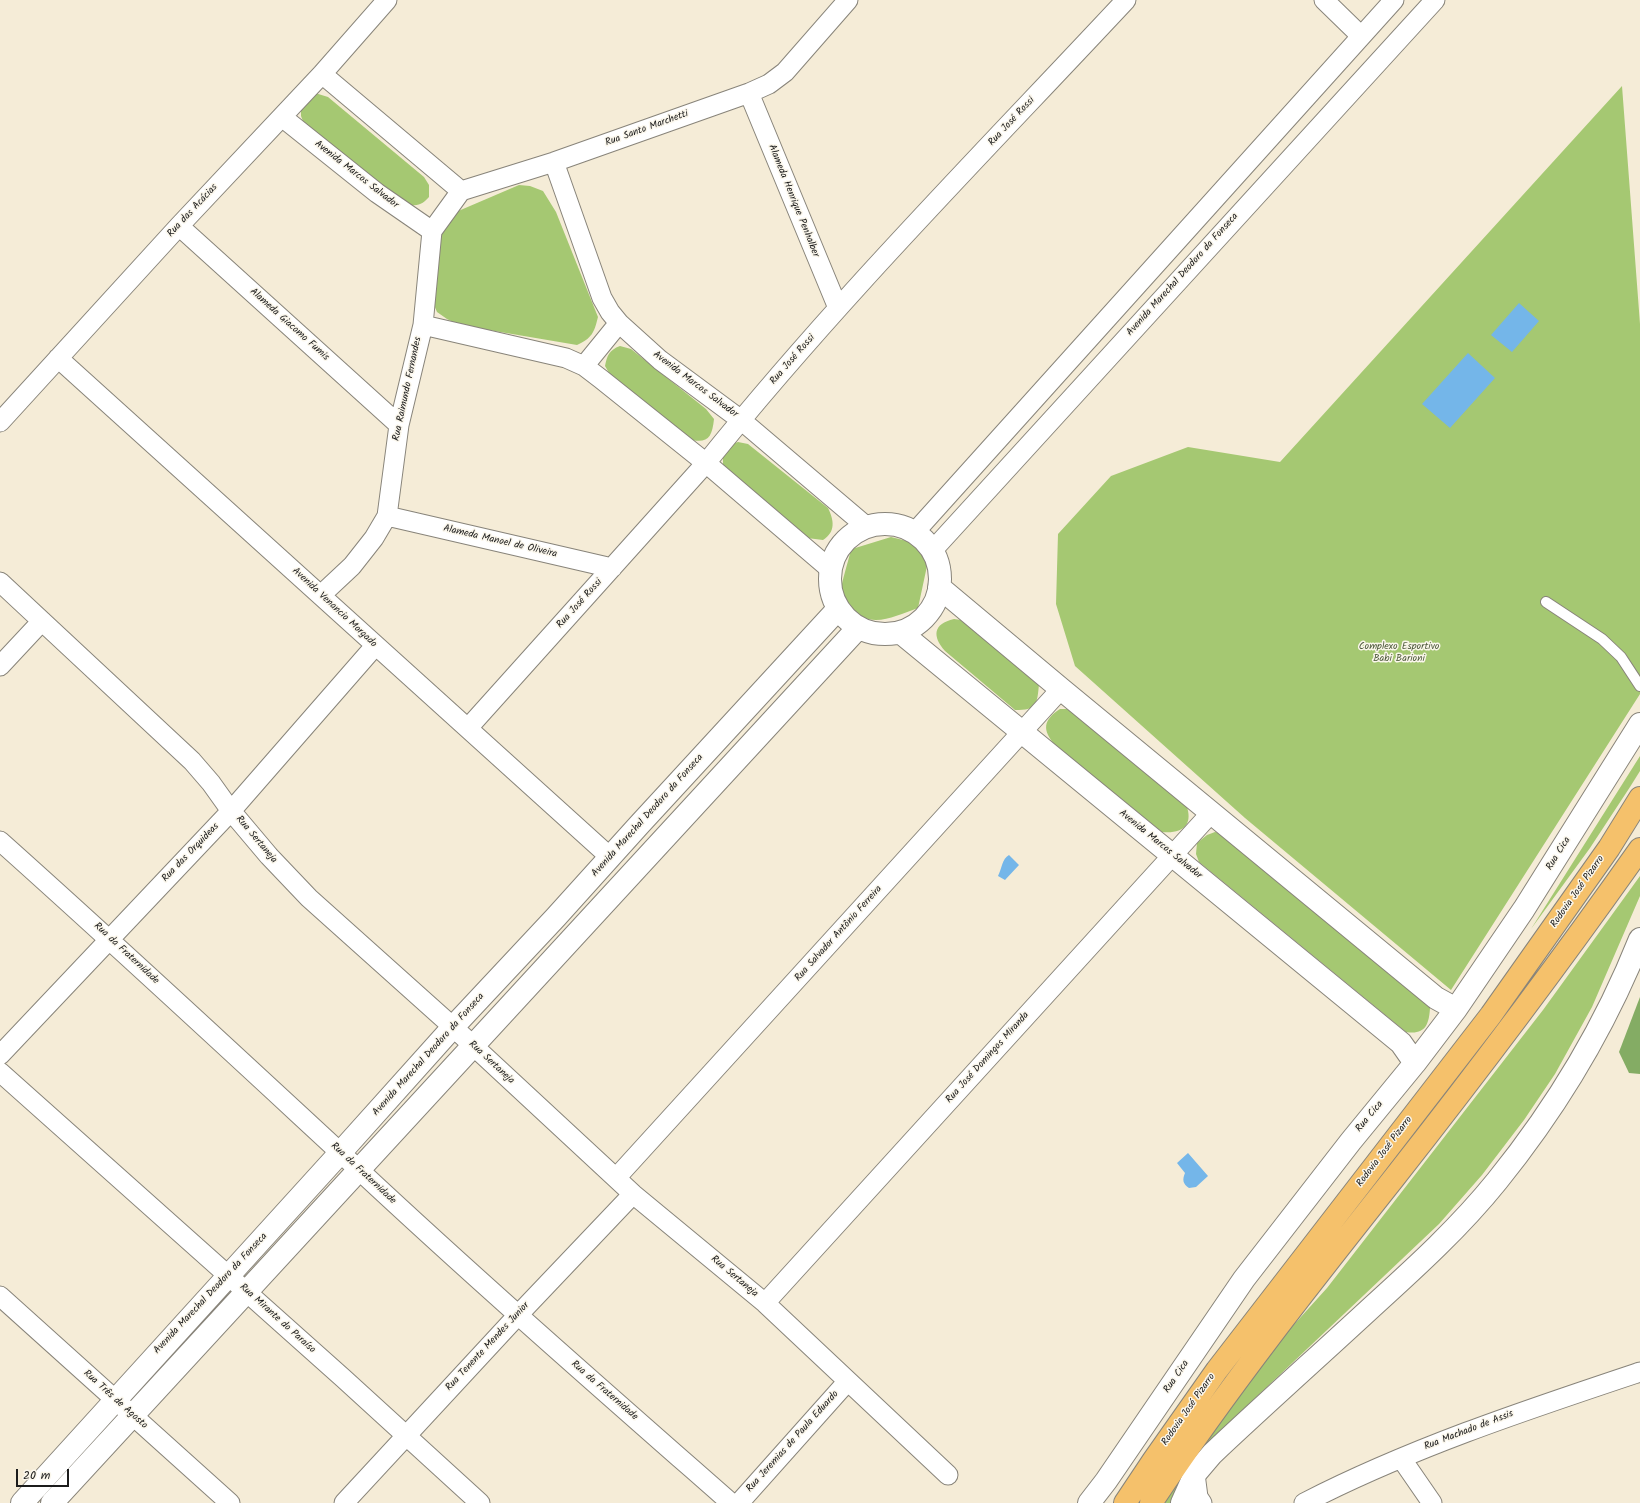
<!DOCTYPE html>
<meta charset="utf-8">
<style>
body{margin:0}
#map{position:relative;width:1640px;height:1503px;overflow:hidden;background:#f5ecd7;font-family:Kalam,sans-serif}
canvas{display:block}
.scale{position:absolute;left:16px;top:1469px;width:53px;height:18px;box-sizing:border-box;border:2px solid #1c1c1c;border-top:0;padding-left:5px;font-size:12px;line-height:14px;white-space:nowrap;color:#1c1c1c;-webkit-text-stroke:3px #fbf7ec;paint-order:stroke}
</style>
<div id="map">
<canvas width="1640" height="1503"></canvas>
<div class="scale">20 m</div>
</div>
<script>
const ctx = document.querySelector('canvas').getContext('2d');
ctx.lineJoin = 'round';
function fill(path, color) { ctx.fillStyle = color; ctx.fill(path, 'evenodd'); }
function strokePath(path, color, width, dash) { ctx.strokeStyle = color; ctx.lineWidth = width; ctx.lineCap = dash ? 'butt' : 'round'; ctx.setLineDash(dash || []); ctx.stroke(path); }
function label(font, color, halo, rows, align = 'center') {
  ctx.font = font + ' Kalam,sans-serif'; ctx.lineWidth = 3; ctx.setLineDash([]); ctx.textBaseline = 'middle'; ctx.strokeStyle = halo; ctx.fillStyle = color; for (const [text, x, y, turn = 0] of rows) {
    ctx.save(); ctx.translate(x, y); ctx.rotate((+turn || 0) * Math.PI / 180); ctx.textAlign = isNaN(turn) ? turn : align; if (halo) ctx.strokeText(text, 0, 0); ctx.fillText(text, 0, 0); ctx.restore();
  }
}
const green = new Path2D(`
 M 1622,86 L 1640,324 L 1640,694 L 1451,990 L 1245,818 L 1075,666 L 1056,604 L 1058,534 L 1111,476 L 1188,447 L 1280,462 Z
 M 315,93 L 328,97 L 424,177 L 429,185 L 429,197 C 421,206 416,206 404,205 L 304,124 L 301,116 L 301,104 Z
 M 519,185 L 530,186 L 543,191 L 556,212 L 598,317 C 594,333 592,338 577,345 L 459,325 L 447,319 L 437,312 L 431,298 L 439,234 L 456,212 Z
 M 620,346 L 631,349 L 706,409 L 714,419 C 712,439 707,444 687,439 L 612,378 L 605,366 C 607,356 609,350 620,346 Z
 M 738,442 L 748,444 L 828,508 C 834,520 836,532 823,540 L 807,538 L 723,465 L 723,456 L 729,445 Z
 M 891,537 L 907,541 L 920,550 L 927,566 L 918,608 C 894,616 870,631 850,607 C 847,603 841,597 841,592 C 841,583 848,563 850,553 L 852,549 Z
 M 954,619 L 961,620 L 1030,673 L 1039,684 C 1037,705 1037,710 1015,710 L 945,651 C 932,636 933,624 954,619 Z
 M 1060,709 L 1067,709 L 1081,716 L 1186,804 C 1194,825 1183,834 1162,832 L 1055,745 C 1042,730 1043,720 1060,709 Z
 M 1640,756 L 1640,771 L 1630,787 L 1590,848 L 1531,929 Z
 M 1215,832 L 1224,834 L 1419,995 L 1430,1008 C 1429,1025 1425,1035 1406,1032 L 1199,862 L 1196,854 L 1197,843 L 1207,835 Z
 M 1640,876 L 1640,896 L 1592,1007 L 1555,1074 L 1524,1120 L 1482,1175 L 1439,1224 L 1232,1420 L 1191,1468 L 1172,1503 L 1159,1503 L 1253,1370 L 1327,1288 L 1543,1010 Z`);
const forest = new Path2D(`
 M 1640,997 L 1640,1074 L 1629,1073 L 1619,1052 Z`);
const water = new Path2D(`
 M 1519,303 L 1539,321 L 1512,352 L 1491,335 Z
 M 1468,353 L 1495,378 L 1450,428 L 1422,404 Z
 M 1009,855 L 1019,865 L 1005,880 L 998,876 C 1002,868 1002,859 1009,855 Z
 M 1188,1153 L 1208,1176 L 1196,1187 L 1189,1188 C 1183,1184 1182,1180 1185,1173 L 1177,1163 Z`);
const service = new Path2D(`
 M 1546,602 L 1602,639 L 1621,657 L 1640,686`);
const minor = new Path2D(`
 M 1324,0 L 1361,36
 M 322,74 L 461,191
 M 749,93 L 838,308
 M 282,117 L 377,193 L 432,231
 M 554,162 L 602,298 L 610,312 L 619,323 L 660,360 L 741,420 L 867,527
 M 179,226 L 399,425
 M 432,231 L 461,191 L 554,162 L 749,93 L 769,84 L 785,72 L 848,0
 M 423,325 L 566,358 L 584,366 L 601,379 L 706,463 L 830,569
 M 58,358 L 610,857
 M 584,366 L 619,323
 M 0,422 L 179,226 L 322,74 L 387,0
 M 387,516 L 612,568
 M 914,533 L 1394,0
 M 932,551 L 1435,0
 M 0,582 L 192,761 L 211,783 L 231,811 L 269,856 L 309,898 L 453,1027 L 633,1194 L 765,1303 L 948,1475
 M 321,595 L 352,566 L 374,538 L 387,516 L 399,425 L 423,325 L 432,231
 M 0,666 L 42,621
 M 468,728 L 706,463 C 837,300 984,152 1126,0
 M 0,841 C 121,949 239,1059 358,1169 C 480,1283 606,1393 731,1503
 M 0,1055 L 231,811 L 375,646
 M 0,1072 L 343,1378 L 480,1503
 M 616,1178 L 1061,689
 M 0,1296 L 230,1503
 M 765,1303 L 1211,813
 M 1401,1458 L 1432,1503
 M 1195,1474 L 1198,1497 L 1202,1503
 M 344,1503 L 518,1315 L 633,1194
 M 739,1503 L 847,1382
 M 1304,1503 C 1411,1448 1526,1410 1640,1372`);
const tertiary = new Path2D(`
 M830 579a55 55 0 1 1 110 0a55 55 0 1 1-110 0Z
 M 939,587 L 1061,689 L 1436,998 L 1456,1009
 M 900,632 L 1401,1043 L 1415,1063
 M 22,1503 L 340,1153 L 453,1027 L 556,917 L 639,825 L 838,609
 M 52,1503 L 858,628
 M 1089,1503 L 1106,1481 L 1244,1279 L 1351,1141 L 1415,1063 L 1456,1009 L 1524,909 L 1640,724
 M 1182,1503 L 1195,1474 L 1212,1454 C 1265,1404 1319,1356 1372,1307 C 1416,1267 1460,1227 1497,1181 C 1556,1108 1605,1027 1640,939`);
const primary = new Path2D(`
 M 1125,1503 L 1153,1461 L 1217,1370 L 1491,1015 L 1609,848 L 1640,798
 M 1151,1503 C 1226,1390 1310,1284 1394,1178 C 1479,1070 1561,961 1640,849`);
const streetNames = [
 ["Rua José Rossi",1012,122,-47],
 ["Rua Santo Marchetti",647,129,-20],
 ["Avenida Marcos Salvador",356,175,38],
 ["Alameda Henrique Penhalber",793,201,68],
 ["Rua das Acácias",193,211,-47],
 ["Avenida Marechal Deodoro da Fonseca",1183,275,-48],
 ["Alameda Giacomo Fumis",289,325,42],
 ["Rua José Rossi",793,360,-49],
 ["Avenida Marcos Salvador",695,385,37],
 ["Rua Raimundo Fernandes",408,389,-78],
 ["Alameda Manoel de Oliveira",500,542,13],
 ["Rua José Rossi",580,604,-48],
 ["Avenida Venancio Morgado",334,608,43],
 ["Avenida Marechal Deodoro da Fonseca",648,816,-48],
 ["Rua Sertaneja",256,840,50],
 ["Avenida Marcos Salvador",1160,845,39],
 ["Rua das Orquideas",191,853,-46],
 ["Rua Cica",1559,854,-58],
 ["Rodovia José Pizarro",1578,892,-55],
 ["Rua Salvador Antônio Ferreira",839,934,-48],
 ["Rua da Fraternidade",126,954,43],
 ["Avenida Marechal Deodoro da Fonseca",429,1055,-48],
 ["Rua José Domingos Miranda",988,1058,-48],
 ["Rua Sertaneja",491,1063,43],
 ["Rua Cica",1370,1117,-50],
 ["Rodovia José Pizarro",1385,1152,-53],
 ["Rua da Fraternidade",363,1174,43],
 ["Rua Sertaneja",734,1277,40],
 ["Avenida Marechal Deodoro da Fonseca",211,1294,-47],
 ["Rua Mirante do Paraíso",277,1319,42],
 ["Rua Tenente Mendes Junior",488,1347,-47],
 ["Rua Cica",1177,1377,-56],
 ["Rua da Fraternidade",604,1391,41],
 ["Rua Três de Agosto",115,1400,42],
 ["Rodovia José Pizarro",1189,1410,-55],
 ["Rua Machado de Assis",1469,1431,-21],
 ["Rua Jeremias de Paula Eduardo",793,1442,-48]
];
const parkNames = [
 ["Complexo Esportivo",1399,647],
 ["Babi Barioni",1399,659]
];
fill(green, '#a5c872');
fill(forest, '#84ac64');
fill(water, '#74b6e9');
strokePath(service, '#88847a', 12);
strokePath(minor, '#88847a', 21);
strokePath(tertiary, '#88847a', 24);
strokePath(primary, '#88847a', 24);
strokePath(service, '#fff', 10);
strokePath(minor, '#fff', 19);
strokePath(tertiary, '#fff', 22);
strokePath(primary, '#f5c16b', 22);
label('10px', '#1c1c1c', '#fbf7ec', streetNames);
label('10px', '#4c583a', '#fbf7ec', parkNames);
</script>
